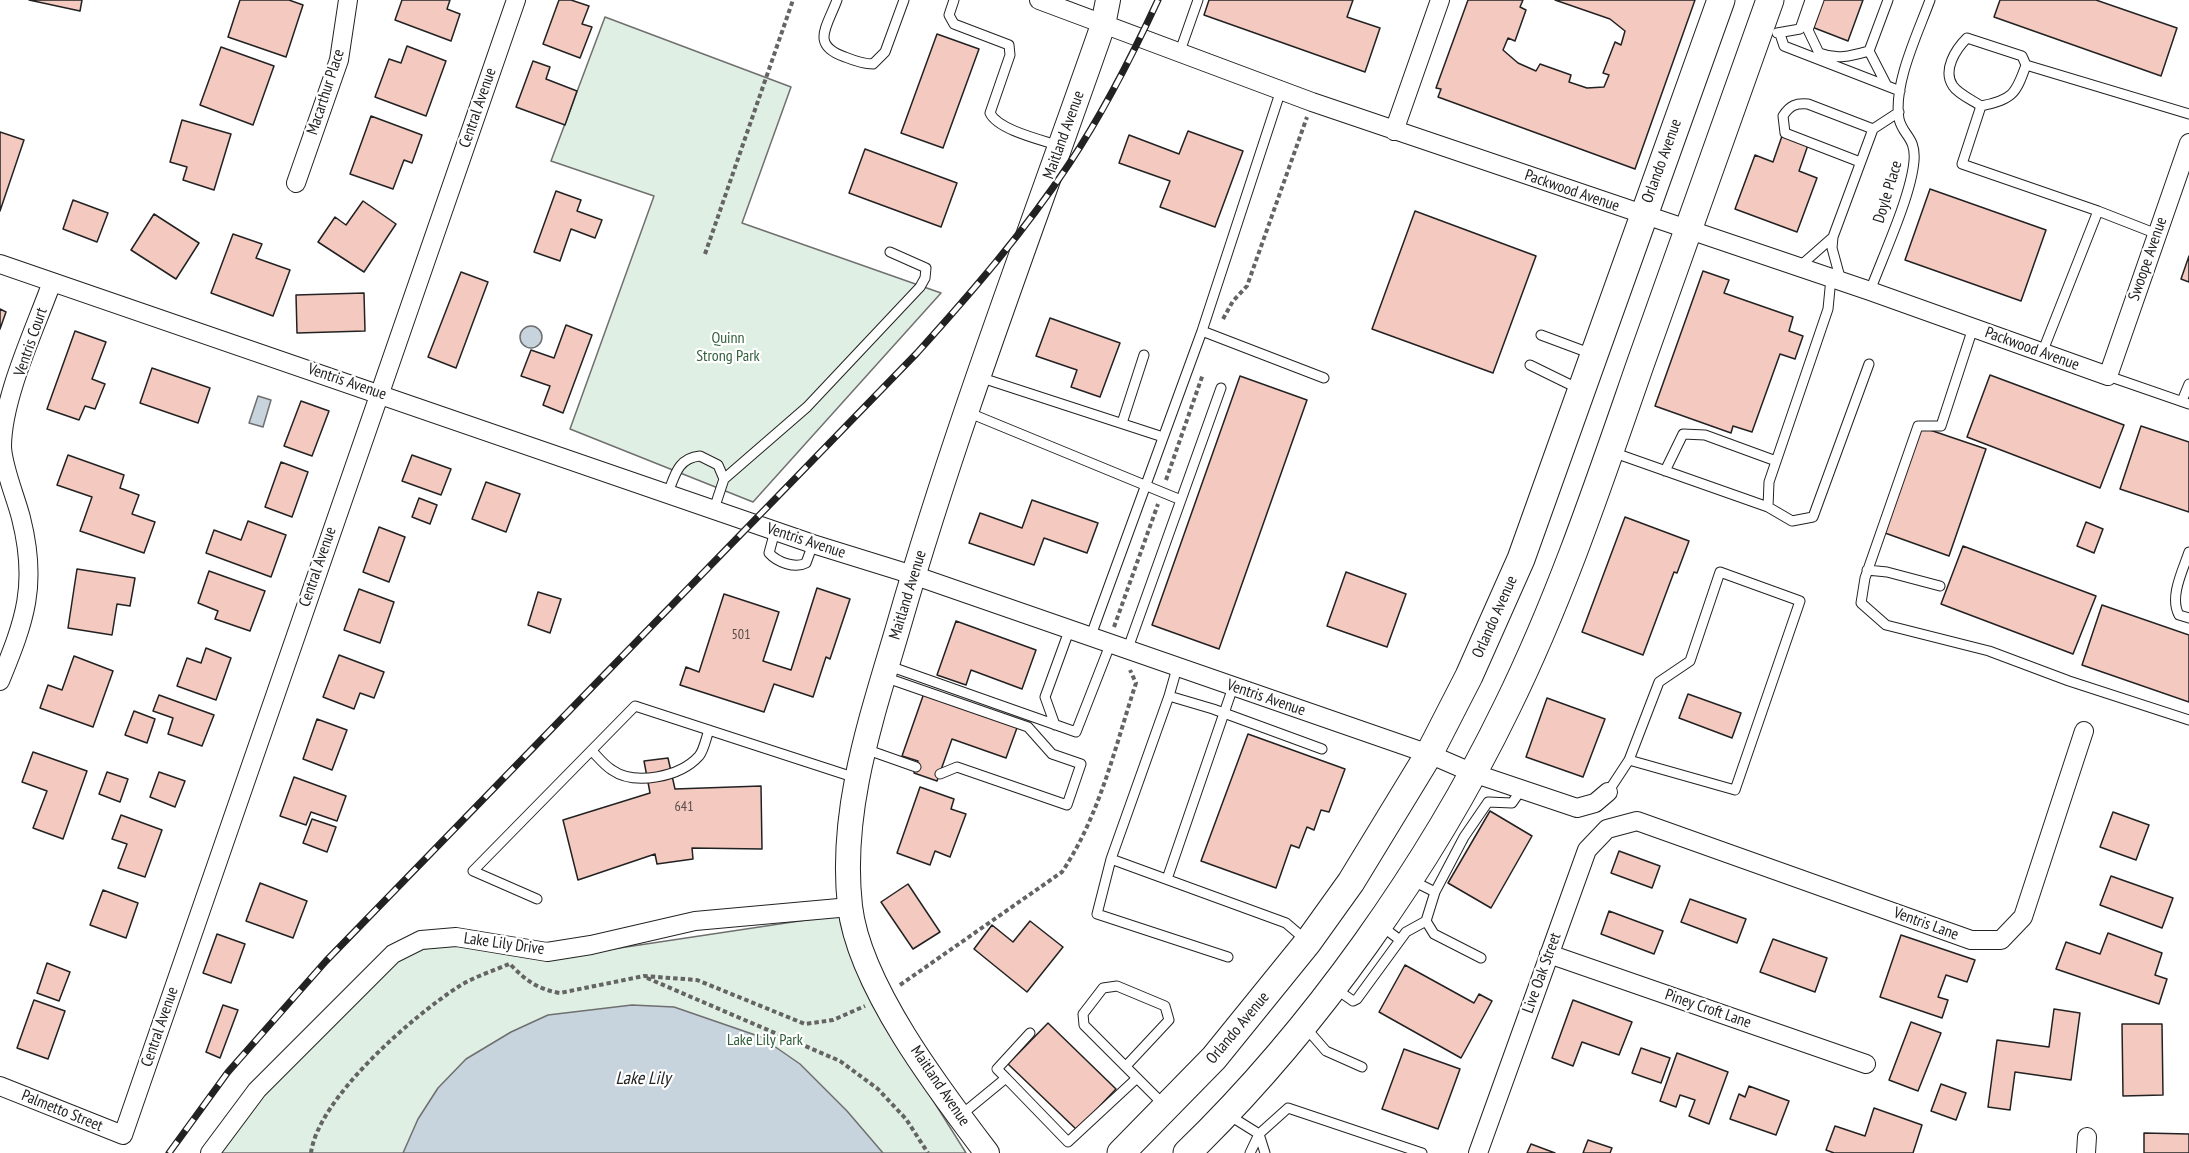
<!DOCTYPE html>
<style>
body{margin:0}
canvas{display:block;background:#fff}
</style>
<canvas width="2189" height="1153"></canvas>
<script>
const ctx = document.querySelector('canvas').getContext('2d');
ctx.lineJoin = 'round';
function fill(path, color) { ctx.fillStyle = color; ctx.fill(path, 'evenodd'); }
function strokePath(path, color, width, dash) { ctx.strokeStyle = color; ctx.lineWidth = width; ctx.lineCap = dash ? 'butt' : 'round'; ctx.setLineDash(dash || []); ctx.stroke(path); }
function label(font, color, halo, rows, align = 'center') {
  ctx.font = font + ' "PT Sans Narrow",sans-serif'; ctx.lineWidth = 4.5; ctx.setLineDash([]); ctx.textBaseline = 'middle'; ctx.strokeStyle = halo; ctx.fillStyle = color; for (const [text, x, y, turn = 0] of rows) {
    ctx.save(); ctx.translate(x, y); ctx.rotate((+turn || 0) * Math.PI / 180); ctx.textAlign = isNaN(turn) ? turn : align; if (halo) ctx.strokeText(text, 0, 0); ctx.fillText(text, 0, 0); ctx.restore();
  }
}
const green = new Path2D(`
 M 605,17 L 791,87 L 742,223 L 941,293 L 753,502 L 570,429 L 654,196 L 551,161 Z
 M 846,914 L 872,1003 L 966,1153 L 218,1153 L 265,1091 L 395,960 L 422,949 L 456,945 L 546,959 Z`);
const water = new Path2D(`
 M520 337a11 11 0 1 1 22 0a11 11 0 1 1-22 0Z
 M 258,396 L 271,400 L 263,427 L 249,423 Z
 M 632,1005 L 674,1007 L 761,1037 L 800,1064 L 847,1111 L 883,1153 L 403,1153 L 418,1119 L 438,1088 L 466,1059 L 511,1032 L 548,1015 Z`);
const building = new Path2D(`
 M 29,0 L 82,0 L 80,11 Z
 M 240,0 L 289,0 L 303,5 L 286,57 L 228,37 Z
 M 402,0 L 450,0 L 447,9 L 460,14 L 451,41 L 395,20 Z
 M 559,0 L 571,0 L 589,6 L 582,24 L 592,27 L 580,58 L 543,44 Z
 M 1209,0 L 1353,0 L 1347,17 L 1380,28 L 1365,72 L 1204,15 Z
 M 1468,0 L 1523,0 L 1520,7 L 1526,10 L 1515,41 L 1508,38 L 1503,50 L 1518,63 L 1536,71 L 1540,64 L 1571,75 L 1569,82 L 1587,88 L 1604,87 L 1609,75 L 1603,73 L 1615,42 L 1621,45 L 1625,31 L 1610,19 L 1555,0 L 1695,0 L 1635,169 L 1438,97 L 1441,89 L 1436,88 Z
 M 1822,0 L 1863,0 L 1848,41 L 1812,27 Z
 M 2000,0 L 2096,0 L 2177,28 L 2161,76 L 1994,17 Z
 M 937,34 L 979,49 L 943,148 L 901,133 Z
 M 407,46 L 446,61 L 426,116 L 375,97 L 389,59 L 401,63 Z
 M 221,47 L 274,66 L 253,125 L 200,105 Z
 M 533,61 L 550,67 L 546,79 L 577,91 L 565,125 L 516,107 Z
 M 371,116 L 422,135 L 412,163 L 404,160 L 393,189 L 350,174 Z
 M 182,120 L 231,134 L 214,190 L 183,180 L 187,167 L 170,162 Z
 M 1188,131 L 1243,151 L 1215,227 L 1160,207 L 1170,181 L 1119,163 L 1129,135 L 1179,154 Z
 M 0,132 L 24,140 L 0,211 Z
 M 1782,136 L 1808,145 L 1799,171 L 1817,178 L 1797,232 L 1735,209 L 1755,155 L 1773,162 Z
 M 865,149 L 957,183 L 941,227 L 849,193 Z
 M 1930,189 L 2046,230 L 2021,301 L 1905,260 Z
 M 556,191 L 581,200 L 577,211 L 602,220 L 595,238 L 571,229 L 560,261 L 534,252 Z
 M 73,200 L 108,213 L 97,242 L 63,229 Z
 M 363,201 L 396,224 L 364,272 L 318,242 L 335,217 L 346,225 Z
 M 1415,211 L 1536,256 L 1493,373 L 1372,329 Z
 M 154,214 L 199,243 L 176,279 L 131,250 Z
 M 233,234 L 262,244 L 256,258 L 290,270 L 273,316 L 211,293 Z
 M 2189,256 L 2189,282 L 2181,279 Z
 M 1703,271 L 1729,280 L 1724,293 L 1793,317 L 1789,331 L 1803,336 L 1795,359 L 1780,354 L 1752,432 L 1733,426 L 1731,433 L 1655,406 Z
 M 461,272 L 488,282 L 456,368 L 428,357 Z
 M 364,293 L 365,331 L 297,333 L 296,295 Z
 M 0,309 L 6,312 L 0,329 Z
 M 1050,318 L 1120,343 L 1100,397 L 1071,387 L 1077,370 L 1036,356 Z
 M 566,325 L 592,335 L 563,413 L 543,405 L 550,386 L 521,376 L 531,350 L 554,358 Z
 M 75,331 L 106,342 L 92,379 L 105,384 L 95,409 L 85,406 L 79,420 L 47,409 Z
 M 152,368 L 210,388 L 198,423 L 140,403 Z
 M 1990,375 L 2124,425 L 2100,488 L 1967,437 Z
 M 1240,376 L 1307,400 L 1219,649 L 1152,625 Z
 M 301,401 L 329,411 L 312,456 L 284,446 Z
 M 2141,426 L 2189,442 L 2189,512 L 2120,489 Z
 M 1921,427 L 1986,449 L 1949,556 L 1885,533 Z
 M 68,455 L 124,475 L 120,488 L 139,495 L 132,514 L 155,522 L 144,553 L 80,531 L 92,497 L 57,485 Z
 M 412,455 L 451,469 L 441,495 L 402,481 Z
 M 281,462 L 308,472 L 292,517 L 265,507 Z
 M 486,482 L 520,494 L 506,532 L 472,519 Z
 M 419,498 L 437,505 L 430,524 L 412,517 Z
 M 1032,500 L 1098,523 L 1087,553 L 1044,538 L 1034,565 L 969,543 L 980,513 L 1022,528 Z
 M 1625,517 L 1689,541 L 1677,573 L 1674,572 L 1643,655 L 1582,632 Z
 M 248,521 L 286,535 L 271,577 L 206,553 L 214,530 L 241,540 Z
 M 2086,522 L 2103,529 L 2094,553 L 2077,546 Z
 M 379,527 L 405,537 L 389,582 L 363,572 Z
 M 1963,546 L 2096,596 L 2073,654 L 1941,604 Z
 M 77,569 L 135,578 L 130,606 L 117,604 L 112,635 L 68,628 Z
 M 209,571 L 265,591 L 250,631 L 215,619 L 218,611 L 198,603 Z
 M 1346,572 L 1406,594 L 1387,647 L 1327,626 Z
 M 817,588 L 850,599 L 830,659 L 826,657 L 813,697 L 774,684 L 764,712 L 680,685 L 686,667 L 699,672 L 724,594 L 779,612 L 763,661 L 791,670 Z
 M 359,589 L 394,602 L 380,643 L 344,630 Z
 M 538,592 L 561,599 L 550,633 L 528,625 Z
 M 2102,605 L 2189,635 L 2189,702 L 2082,665 Z
 M 956,621 L 1036,650 L 1022,689 L 971,670 L 966,685 L 937,675 Z
 M 206,648 L 231,658 L 216,700 L 177,686 L 187,658 L 201,663 Z
 M 339,655 L 384,672 L 374,698 L 360,693 L 354,709 L 323,697 Z
 M 74,656 L 113,671 L 93,727 L 40,708 L 48,685 L 62,690 Z
 M 924,693 L 1018,725 L 1006,758 L 952,739 L 937,781 L 914,773 L 918,761 L 902,756 Z
 M 1688,694 L 1741,713 L 1732,738 L 1679,718 Z
 M 159,695 L 214,715 L 202,746 L 168,734 L 173,718 L 153,711 Z
 M 1547,698 L 1605,719 L 1583,777 L 1526,757 Z
 M 134,711 L 155,719 L 147,743 L 125,735 Z
 M 317,719 L 347,730 L 332,770 L 303,759 Z
 M 1248,734 L 1345,769 L 1329,812 L 1321,810 L 1314,830 L 1307,827 L 1299,848 L 1291,845 L 1276,888 L 1201,861 Z
 M 33,752 L 87,771 L 63,839 L 33,828 L 47,791 L 22,782 Z
 M 668,758 L 675,789 L 761,786 L 762,849 L 692,848 L 693,859 L 657,864 L 655,854 L 578,880 L 563,820 L 650,793 L 644,761 Z
 M 107,772 L 128,779 L 120,802 L 99,794 Z
 M 159,772 L 185,781 L 175,807 L 150,797 Z
 M 294,777 L 346,796 L 337,821 L 311,812 L 306,825 L 280,816 Z
 M 920,787 L 954,799 L 951,809 L 966,814 L 950,857 L 935,851 L 930,865 L 897,853 Z
 M 1490,811 L 1532,836 L 1491,908 L 1448,883 Z
 M 2113,812 L 2149,825 L 2136,860 L 2100,847 Z
 M 121,815 L 162,830 L 145,877 L 118,868 L 127,844 L 112,839 Z
 M 312,819 L 336,827 L 327,852 L 303,843 Z
 M 1619,851 L 1660,866 L 1652,888 L 1611,873 Z
 M 2111,876 L 2173,898 L 2162,928 L 2100,905 Z
 M 260,883 L 307,901 L 293,938 L 246,921 Z
 M 908,884 L 940,932 L 913,949 L 881,902 Z
 M 103,890 L 138,903 L 126,938 L 90,925 Z
 M 1690,899 L 1746,919 L 1737,943 L 1681,922 Z
 M 1609,911 L 1663,931 L 1654,954 L 1601,934 Z
 M 1030,921 L 1063,947 L 1027,992 L 974,949 L 992,925 L 1013,942 Z
 M 2108,933 L 2162,953 L 2155,975 L 2167,979 L 2159,1004 L 2056,969 L 2066,942 L 2100,954 Z
 M 217,934 L 245,944 L 231,983 L 203,973 Z
 M 1901,935 L 1975,960 L 1967,982 L 1946,975 L 1938,997 L 1948,1000 L 1942,1018 L 1880,997 Z
 M 1773,939 L 1827,958 L 1815,992 L 1760,972 Z
 M 47,963 L 70,972 L 59,1001 L 37,993 Z
 M 1405,965 L 1474,1003 L 1479,994 L 1492,1001 L 1461,1058 L 1379,1012 Z
 M 34,1000 L 65,1011 L 48,1059 L 17,1048 Z
 M 1573,1000 L 1632,1022 L 1619,1055 L 1582,1042 L 1573,1066 L 1552,1058 Z
 M 223,1005 L 238,1010 L 220,1058 L 206,1052 Z
 M 2054,1009 L 2080,1013 L 2071,1080 L 2015,1072 L 2010,1110 L 1988,1107 L 1997,1040 L 2049,1047 Z
 M 1911,1022 L 1941,1033 L 1918,1091 L 1889,1080 Z
 M 1048,1023 L 1116,1089 L 1077,1130 L 1008,1064 Z
 M 2122,1024 L 2162,1024 L 2163,1095 L 2123,1096 Z
 M 1641,1048 L 1670,1058 L 1661,1083 L 1632,1073 Z
 M 1404,1049 L 1460,1069 L 1438,1129 L 1382,1109 Z
 M 1677,1053 L 1728,1072 L 1709,1124 L 1689,1116 L 1695,1100 L 1680,1095 L 1676,1107 L 1660,1101 Z
 M 1941,1084 L 1966,1093 L 1956,1120 L 1931,1111 Z
 M 1749,1086 L 1789,1101 L 1776,1135 L 1730,1119 L 1739,1094 L 1745,1097 Z
 M 1874,1108 L 1922,1125 L 1913,1153 L 1834,1153 L 1826,1150 L 1835,1126 L 1865,1136 Z
 M 2144,1133 L 2189,1134 L 2189,1153 L 2144,1153 Z
 M 1588,1140 L 1612,1148 L 1610,1153 L 1583,1153 Z
 M 1531,1144 L 1555,1153 L 1527,1153 Z`);
const path = new Path2D(`
 M 705,254 L 793,0
 M 1223,319 L 1233,301 L 1247,286 L 1307,117
 M 1166,480 L 1203,374
 M 1114,627 L 1158,504
 M 511,965 C 525,980 539,990 560,993 L 644,976 L 697,980 L 805,1024 L 833,1020 L 865,1006
 M 647,978 L 840,1061 L 878,1089 L 906,1119 L 928,1153
 M 900,985 L 1062,872 C 1100,815 1115,747 1136,683 L 1130,670
 M 311,1153 C 318,1098 413,1016 458,987 C 473,977 493,971 509,964`);
const service = new Path2D(`
 M 837,0 C 827,27 810,45 845,57 C 855,61 863,64 873,64 L 885,52 L 904,0
 M 954,0 L 949,15 L 954,24 L 1009,45 L 1010,55 L 990,113 C 998,130 1042,140 1060,146
 M 1819,0 L 1808,30 L 1819,53 C 1837,60 1851,56 1869,51
 M 1777,33 L 1800,29 L 1810,0
 M 1780,34 L 1784,46 L 1900,91
 M 1179,54 L 1198,0
 M 2026,65 L 2189,114
 M 1887,86 L 1869,51 L 1888,0
 M 1981,106 C 1974,101 1958,94 1953,86 C 1942,70 1956,49 1967,38 L 2022,56 L 2026,65 C 2016,94 2012,100 1981,106 L 1962,164 L 2098,211
 M 1860,162 L 1785,133 L 1783,116 C 1790,105 1796,103 1808,104 L 1873,129
 M 1799,267 L 1833,237
 M 1831,278 L 1828,309 L 1769,482 L 1768,507 L 1792,521 L 1813,517 L 1869,364
 M 1841,281 L 1832,248 L 1833,237 L 1873,129 L 1899,112
 M 1870,291 C 1883,256 1911,196 1914,161 C 1916,137 1903,136 1899,119 C 1893,84 1918,33 1930,0
 M 1973,328 L 1941,426 L 1918,426 L 1865,578 L 1861,603 L 1886,625 L 1989,651 L 2069,681 L 2189,720
 M 1202,331 L 1281,90
 M 1541,335 L 1592,354
 M 2042,353 L 2098,211 L 2157,234
 M 1530,365 L 1579,389
 M 2108,376 L 2189,404
 M 979,377 L 1163,437
 M 2182,401 L 2189,384
 M 967,412 L 1181,500
 M 1122,423 L 1144,355
 M 1612,452 L 1768,507
 M 1665,471 L 1683,434 L 1705,435 L 1776,461
 M 724,479 L 807,407 L 920,287 L 925,278 L 926,268 L 890,252
 M 668,493 C 675,475 678,458 700,456 L 718,465 L 724,479 L 714,509
 M 775,531 L 769,553 C 777,562 795,569 806,563 L 813,544
 M 2189,552 C 2183,570 2169,597 2179,615 L 2189,618
 M 1867,570 L 1887,572 L 1940,586
 M 1090,638 L 1202,331 L 1324,378
 M 1127,651 L 1221,388
 M 889,666 L 1076,732 L 1110,645
 M 884,677 L 1028,727 L 1052,754 L 1081,764 L 1067,805 L 957,767 L 940,774
 M 1169,696 L 1177,668
 M 1055,725 L 1045,697 L 1069,631
 M 865,749 L 916,767
 M 592,751 C 598,757 604,765 612,770 C 635,786 680,777 699,756 C 704,750 706,738 709,730
 M 1608,792 L 1629,760 L 1659,682 L 1690,661 L 1720,572 L 1800,601 L 1735,790 L 1629,760
 M 1111,859 L 1097,914 L 1228,957
 M 1167,879 L 1233,687
 M 1411,880 L 1435,892 L 1464,837 L 1488,802 L 1512,803 L 1521,790
 M 1435,892 L 1426,921 L 1434,934 L 1481,958
 M 537,899 L 473,871 L 635,706 L 856,778
 M 1380,925 L 1400,940
 M 1307,941 L 1286,923 L 1111,859 L 1169,696 L 1213,709 L 1322,749
 M 1336,989 L 1353,1001 L 1357,999 L 1406,932 L 1426,921
 M 1306,1028 L 1326,1051 L 1362,1067
 M 1126,1066 L 1169,1020 L 1165,1006 L 1117,986 L 1103,988 L 1083,1014 L 1084,1025 L 1165,1106
 M 1006,1078 L 997,1069 L 1030,1033
 M 1227,1114 L 1259,1134 L 1265,1153
 M 961,1115 L 1006,1078 L 1068,1142 L 1137,1078
 M 1250,1153 L 1259,1134 L 1288,1108 L 1422,1153`);
const minor = new Path2D(`
 M 1039,0 L 1312,102 L 1870,291 L 2108,376 L 2189,143
 M 1394,131 L 1440,0
 M 296,183 L 339,60 L 348,0
 M 0,264 L 813,544 L 913,575 L 1429,754 L 1473,773 L 1577,808 L 1595,803 L 1608,792
 M 0,681 C 25,620 38,585 21,518 C 16,498 3,468 2,447 C 2,398 35,329 52,282
 M 1549,954 L 1866,1064
 M 0,1086 L 123,1135 L 516,0
 M 210,1153 L 257,1090 L 393,954 L 421,940 L 456,937 L 547,952 L 591,945 L 695,921 L 850,907
 M 1478,1153 L 1587,850 L 1607,829 L 1637,821 L 1971,940 L 2001,940 L 2023,917 L 2084,731
 M 2086,1153 L 2087,1137`);
const secondary = new Path2D(`
 M 987,1153 C 939,1090 859,985 850,906 C 839,808 873,714 900,621 C 958,420 1034,223 1103,25 L 1108,0`);
const primary = new Path2D(`
 M 1121,1153 L 1214,1058 L 1308,942 L 1351,882 L 1429,754 L 1469,676 L 1521,559 L 1721,0
 M 1187,1153 C 1314,1030 1430,866 1507,707 C 1561,597 1600,480 1640,365 C 1683,243 1727,122 1770,0`);
const rail = new Path2D(`
 M 169,1153 L 228,1072 L 326,961 L 917,353 C 971,293 1024,232 1069,164 C 1103,113 1132,56 1158,0`);
const numberNames = [
 ["501",741,635],
 ["641",684,807]
];
const streetNames = [
 ["Macarthur Place",326,92,-72],
 ["Central Avenue",478,108,-71],
 ["Maitland Avenue",1064,135,-70],
 ["Orlando Avenue",1662,161,-70],
 ["Packwood Avenue",1572,191,19],
 ["Doyle Place",1888,192,-73],
 ["Swoope Avenue",2148,259,-71],
 ["Ventris Court",31,342,-71],
 ["Packwood Avenue",2032,349,20],
 ["Ventris Avenue",347,382,19],
 ["Ventris Avenue",806,541,18],
 ["Central Avenue",318,567,-71],
 ["Maitland Avenue",908,595,-73],
 ["Orlando Avenue",1495,617,-66],
 ["Ventris Avenue",1266,698,19],
 ["Ventris Lane",1926,924,20],
 ["Lake Lily Drive",504,944,8],
 ["Live Oak Street",1542,973,-70],
 ["Piney Croft Lane",1708,1009,19],
 ["Central Avenue",160,1027,-71],
 ["Orlando Avenue",1238,1028,-50],
 ["Maitland Avenue",940,1086,56],
 ["Palmetto Street",62,1111,22]
];
const parkNames = [
 ["Quinn",728,338],
 ["Strong Park",728,356],
 ["Lake Lily Park",765,1040]
];
const waterNames = [
 ["Lake Lily",643,1079]
];
fill(green, '#e0efe3');
strokePath(green, '#6f6f6f', 1.5);
fill(water, '#c7d3dd');
strokePath(water, '#6f6f6f', 1.5);
fill(building, '#f3c9c0');
strokePath(building, '#222', 1.5);
strokePath(service, '#222', 11);
strokePath(minor, '#222', 20);
strokePath(secondary, '#222', 26);
strokePath(primary, '#222', 29);
strokePath(path, '#646464', 4, [4.5, 3]);
strokePath(service, '#fff', 9);
strokePath(minor, '#fff', 18);
strokePath(secondary, '#fff', 24);
strokePath(primary, '#fff', 27);
strokePath(rail, '#222', 7);
strokePath(rail, '#fff', 4.5, [14]);
label('14px', '#564c4a', null, numberNames);
label('16px', '#222', '#fff', streetNames);
label('16px', '#2f5e38', '#fff', parkNames);
label('italic 18px', '#222', '#fff', waterNames);
</script>
